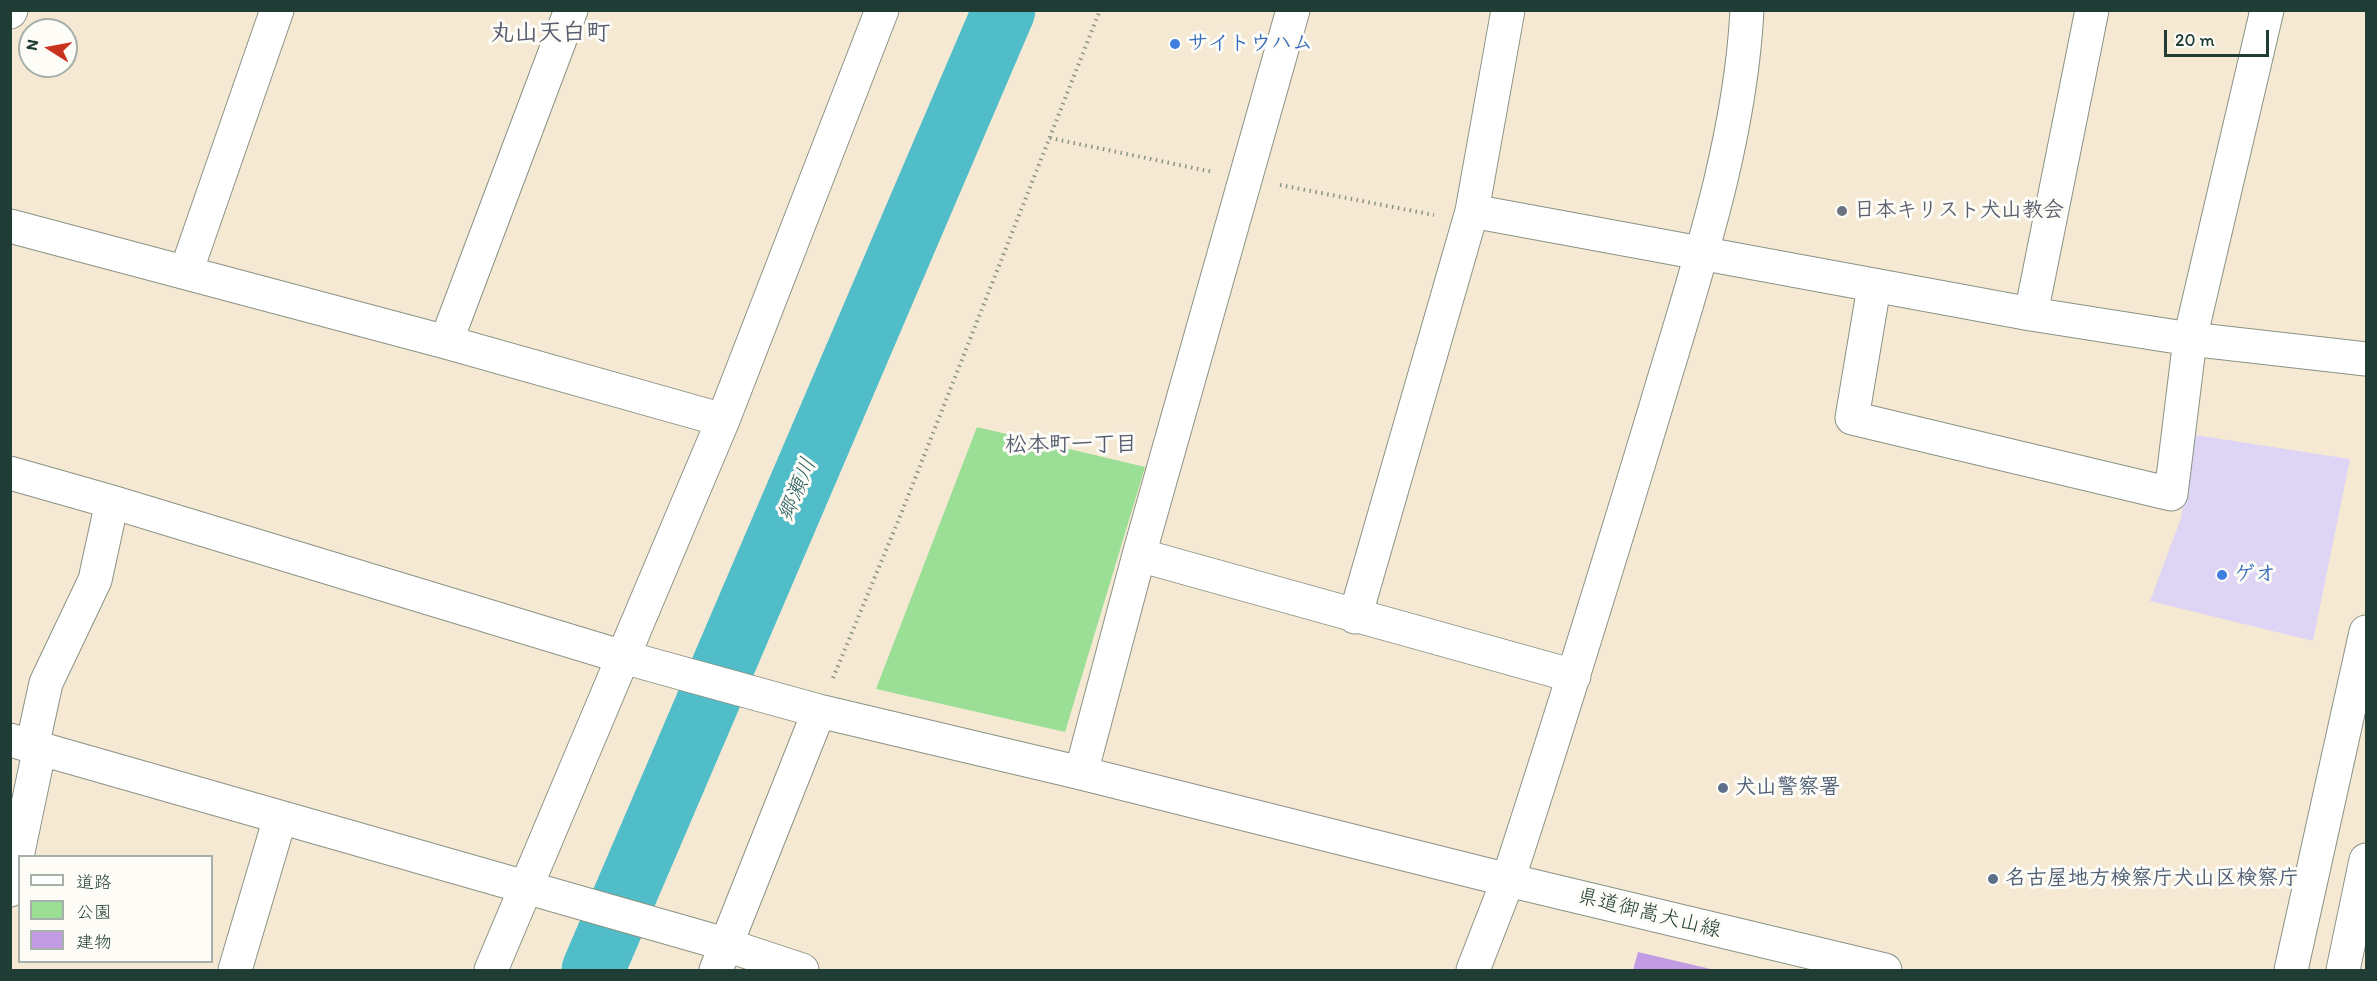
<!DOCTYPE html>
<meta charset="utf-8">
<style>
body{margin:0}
#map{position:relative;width:2377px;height:981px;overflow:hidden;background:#f5e9d4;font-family:Itim,"Klee One",sans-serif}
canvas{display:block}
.frame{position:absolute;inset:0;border:12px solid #1f3d34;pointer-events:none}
.legend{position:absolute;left:18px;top:855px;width:195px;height:108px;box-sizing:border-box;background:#fdfcf7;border:2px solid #a4b0a9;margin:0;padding:8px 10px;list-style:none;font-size:18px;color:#1f3d34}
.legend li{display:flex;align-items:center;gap:12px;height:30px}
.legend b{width:30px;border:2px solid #a4b0a9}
.north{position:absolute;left:18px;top:18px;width:60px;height:60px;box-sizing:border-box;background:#fdfcf7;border:2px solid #a4b0a9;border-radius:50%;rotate:281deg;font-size:16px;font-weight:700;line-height:24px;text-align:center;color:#1f3d34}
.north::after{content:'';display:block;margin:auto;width:21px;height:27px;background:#c8321e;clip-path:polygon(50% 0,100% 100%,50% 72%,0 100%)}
.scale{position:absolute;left:2164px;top:30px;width:105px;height:27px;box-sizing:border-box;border:3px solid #1f3d34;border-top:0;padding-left:8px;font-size:18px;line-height:21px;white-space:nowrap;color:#1f3d34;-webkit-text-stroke:4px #fdfcf7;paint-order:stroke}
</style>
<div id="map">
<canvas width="2377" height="981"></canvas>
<div class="frame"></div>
<ul class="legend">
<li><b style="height:8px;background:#fff"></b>道路</li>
<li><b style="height:16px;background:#9bde96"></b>公園</li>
<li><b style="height:16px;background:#c29ce3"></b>建物</li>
</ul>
<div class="north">N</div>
<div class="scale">20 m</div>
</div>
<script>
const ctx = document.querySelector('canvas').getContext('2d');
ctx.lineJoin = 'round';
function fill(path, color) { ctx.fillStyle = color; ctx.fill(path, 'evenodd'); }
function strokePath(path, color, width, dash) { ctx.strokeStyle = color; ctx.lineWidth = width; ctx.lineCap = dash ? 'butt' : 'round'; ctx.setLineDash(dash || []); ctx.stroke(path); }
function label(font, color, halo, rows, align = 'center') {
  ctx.font = font + ' Itim,"Klee One",sans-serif'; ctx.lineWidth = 6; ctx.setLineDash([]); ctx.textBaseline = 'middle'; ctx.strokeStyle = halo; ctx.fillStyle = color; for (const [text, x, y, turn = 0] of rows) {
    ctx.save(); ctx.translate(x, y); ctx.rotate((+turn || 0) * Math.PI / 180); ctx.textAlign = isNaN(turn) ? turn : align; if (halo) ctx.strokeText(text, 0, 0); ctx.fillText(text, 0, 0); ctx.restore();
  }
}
const built = new Path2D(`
 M 2195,435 L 2350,459 L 2313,641 L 2150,601 L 2181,518 Z`);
const green = new Path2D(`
 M 977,427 L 1145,467 L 1065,732 L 876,689 Z`);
const river = new Path2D(`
 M 593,970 L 1004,10`);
const building = new Path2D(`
 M 1638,952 L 1715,970 L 1633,970 Z`);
const path = new Path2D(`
 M 1050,138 L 1213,172
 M 1280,185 L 1434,215
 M 833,678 L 901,514 L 1100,10`);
const minor = new Path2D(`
 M 10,12 L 11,10
 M 1472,211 L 2031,314 L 2190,339 L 2366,359
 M 10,226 L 446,342 L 723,420
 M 186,272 L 277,10
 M 1874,287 L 1852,418 L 2171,494 L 2190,339 L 2267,10
 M 2031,314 L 2092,10
 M 446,342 L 571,10
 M 10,473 L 112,502 L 623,657 L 819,711 L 1081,773 L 1508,880 C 1560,721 1609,562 1657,403 C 1695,275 1740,145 1747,10
 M 1139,555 L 1574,676
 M 1355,617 L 1472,211 L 1508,10
 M 10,740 L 711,940 L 802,970
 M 32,747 L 46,683 L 95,580 L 112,502
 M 1081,773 L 1139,555 L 1293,10
 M 10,890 L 40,747
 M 235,970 L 280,818
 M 491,970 L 723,420 L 882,10
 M 716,970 L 819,711`);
const major = new Path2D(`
 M 1473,970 L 1508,880 L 1885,970
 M 2291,970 L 2366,632
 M 2343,970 L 2366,860`);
const markers = [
 [1175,44,6,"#3f7fe0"],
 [1842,211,6,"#6b7280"],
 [2222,575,6,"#3f7fe0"],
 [1723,788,6,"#5c6f8a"],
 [1993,879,6,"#5c6f8a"]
];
const shopNames = [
 ["サイトウハム",1187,44],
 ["ゲオ",2234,575]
];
const worshipNames = [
 ["日本キリスト犬山教会",1854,211]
];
const serviceNames = [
 ["犬山警察署",1735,788],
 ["名古屋地方検察庁犬山区検察庁",2005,879]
];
const streetNames = [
 ["県道御嵩犬山線",1649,914,14]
];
const neighbourhoodNames = [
 ["松本町一丁目",1071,445]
];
const waterNames = [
 ["郷瀬川",798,490,-67]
];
const quarterNames = [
 ["丸山天白町",550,34]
];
fill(built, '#ded5f5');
fill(green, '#9bde96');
strokePath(river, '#50bdc9', 63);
fill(building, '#c29ce3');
strokePath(minor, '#8a9384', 35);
strokePath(major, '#8a9384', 35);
strokePath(path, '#8a9384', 4, [1.5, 4.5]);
strokePath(minor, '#fff', 33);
strokePath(major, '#fff', 33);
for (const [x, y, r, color] of markers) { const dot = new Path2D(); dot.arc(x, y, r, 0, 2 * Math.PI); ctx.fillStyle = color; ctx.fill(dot); strokePath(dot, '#fdfcf7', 2); }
label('bold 21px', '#366cbe', '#fdfcf7', shopNames, 'left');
label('bold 21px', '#5b616d', '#fdfcf7', worshipNames, 'left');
label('bold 21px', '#4e5e75', '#fdfcf7', serviceNames, 'left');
label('21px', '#1f3d34', '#fdfcf7', streetNames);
label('bold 22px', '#585e71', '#fdfcf7', neighbourhoodNames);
label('italic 22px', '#2e6361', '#fdfcf7', waterNames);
label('bold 24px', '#585e71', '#fdfcf7', quarterNames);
</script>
